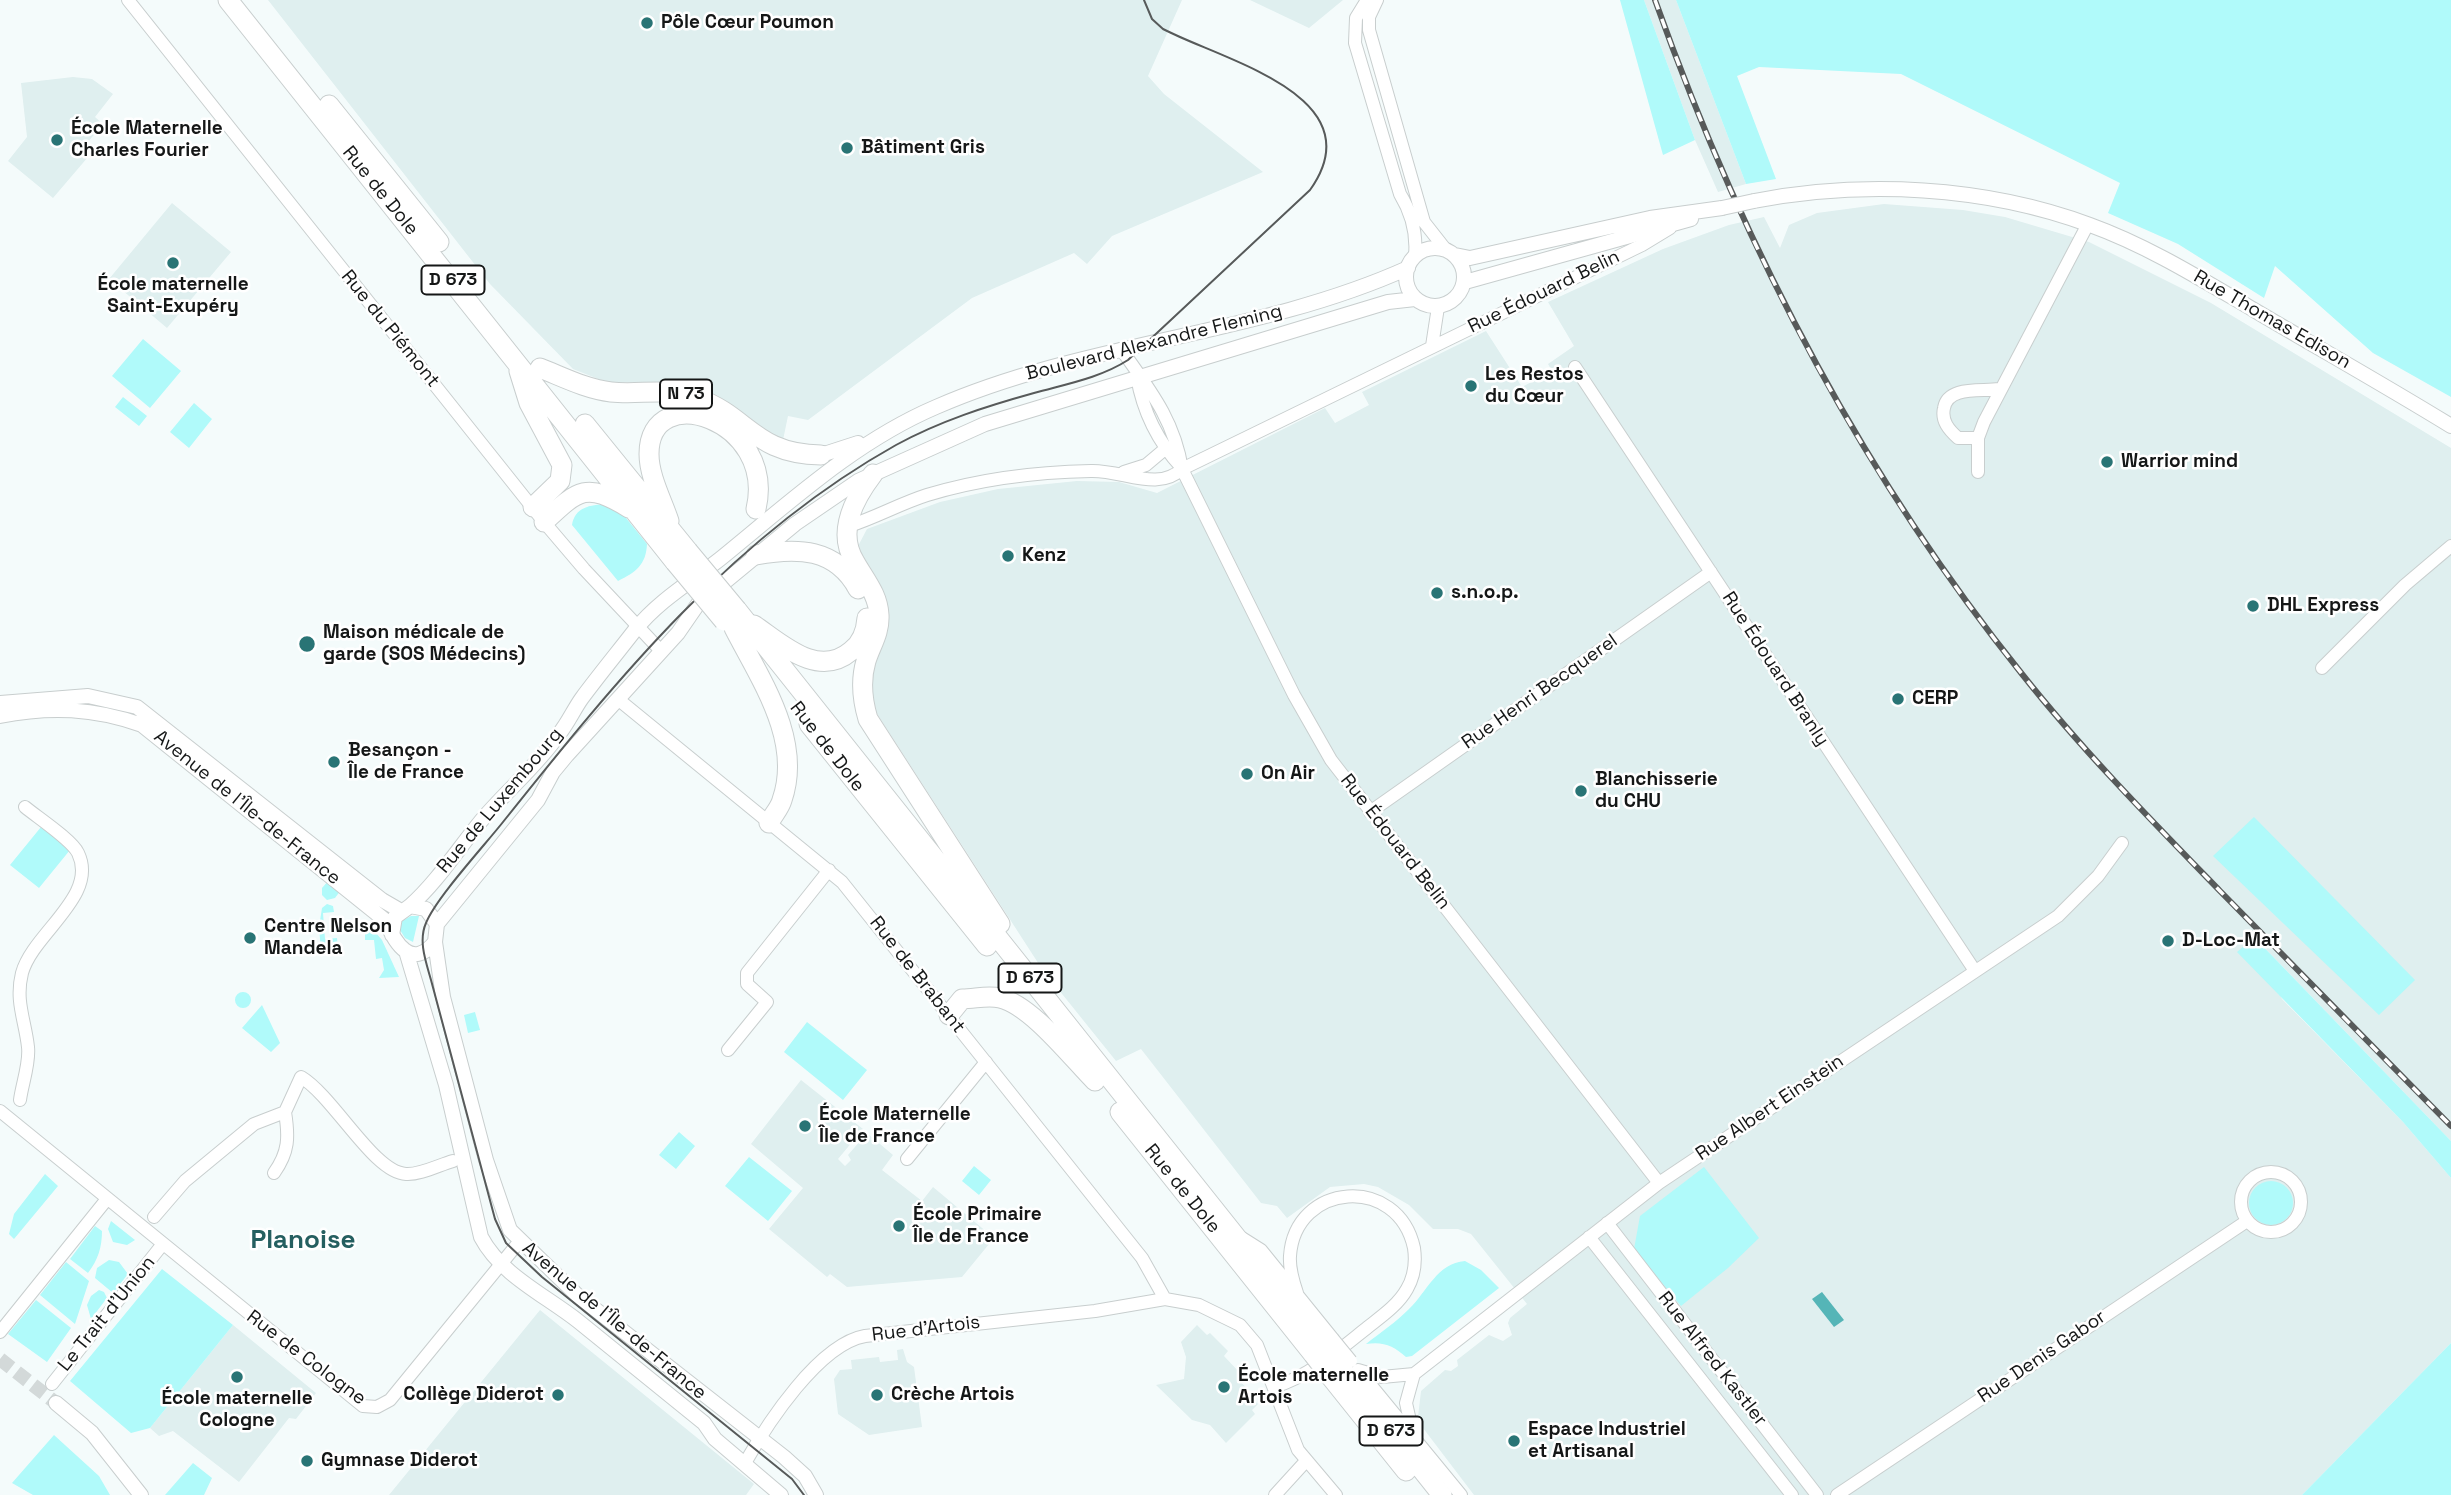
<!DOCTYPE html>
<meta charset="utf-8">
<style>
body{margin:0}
canvas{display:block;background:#f4fbfb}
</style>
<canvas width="2451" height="1495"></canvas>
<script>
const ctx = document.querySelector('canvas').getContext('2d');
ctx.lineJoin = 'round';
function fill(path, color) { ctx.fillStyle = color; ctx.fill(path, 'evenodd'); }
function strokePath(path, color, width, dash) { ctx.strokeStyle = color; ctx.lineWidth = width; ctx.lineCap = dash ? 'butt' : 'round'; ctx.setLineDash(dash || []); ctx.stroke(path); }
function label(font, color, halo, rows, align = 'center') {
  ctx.font = font + ' "Space Grotesk",sans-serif'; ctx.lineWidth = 5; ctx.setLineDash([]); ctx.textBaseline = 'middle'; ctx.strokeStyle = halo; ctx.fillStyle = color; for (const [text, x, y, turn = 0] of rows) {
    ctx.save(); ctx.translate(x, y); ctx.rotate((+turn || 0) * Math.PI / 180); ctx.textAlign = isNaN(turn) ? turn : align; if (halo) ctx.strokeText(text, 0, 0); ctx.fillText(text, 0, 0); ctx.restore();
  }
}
const built = new Path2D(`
 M 268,0 L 1182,0 L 1148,76 L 1164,94 L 1263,172 L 1112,236 L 1087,264 L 1074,253 L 972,298 L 808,420 L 788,416 L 783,440 L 762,430 L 751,419 L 681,383 L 606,382 L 573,369 L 490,284 Z
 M 1250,0 L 1343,0 L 1309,28 Z
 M 1644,0 L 1676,0 L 1746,184 L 1718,192 L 1695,140 Z
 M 73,77 L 92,79 L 113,94 L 95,117 L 103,124 L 87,143 L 94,150 L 53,198 L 8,161 L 27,137 L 21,83 Z
 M 172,203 L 231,252 L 167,328 L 109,279 Z
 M 1884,204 L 1963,210 L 2005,217 L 2089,242 L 2211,303 L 2451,448 L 2451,1141 L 2255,938 L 2282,999 L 2403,1122 L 2451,1178 L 2451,1343 L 2302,1495 L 1474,1495 L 1423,1428 L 1418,1417 L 1421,1391 L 1445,1370 L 1451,1371 L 1458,1366 L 1457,1360 L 1489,1335 L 1503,1341 L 1512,1335 L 1508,1323 L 1510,1318 L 1527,1304 L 1471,1234 L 1458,1229 L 1433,1229 L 1409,1205 L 1378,1187 L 1364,1184 L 1330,1187 L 1287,1218 L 1277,1206 L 1261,1203 L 1141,1049 L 1116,1061 L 1042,969 L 874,709 L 868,678 L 888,609 L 879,582 L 857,548 L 867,529 L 940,502 L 998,489 L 1077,481 L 1119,482 L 1157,493 L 1325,408 L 1335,423 L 1369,405 L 1362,392 L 1486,331 L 1522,387 L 1552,371 L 1548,364 L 1574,346 L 1548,302 L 1663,249 L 1729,225 L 1764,217 L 1780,248 L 1789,225 L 1817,213 Z
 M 801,1080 L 863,1129 L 838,1159 L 845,1166 L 851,1160 L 848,1155 L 867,1133 L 893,1155 L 882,1170 L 922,1201 L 933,1187 L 994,1238 L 962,1277 L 847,1287 L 830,1274 L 827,1277 L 769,1229 L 803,1188 L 751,1144 Z
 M 540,1310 L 754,1484 L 746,1495 L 389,1495 Z
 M 233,1325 L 316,1393 L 296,1419 L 289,1418 L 239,1482 L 173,1431 L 159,1436 L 150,1428 Z
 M 1197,1325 L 1207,1335 L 1210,1333 L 1228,1351 L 1224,1356 L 1241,1374 L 1237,1378 L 1256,1398 L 1254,1400 L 1258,1404 L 1252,1410 L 1255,1414 L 1226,1443 L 1210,1425 L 1192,1420 L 1156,1385 L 1184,1379 L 1186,1357 L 1181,1342 Z
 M 903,1349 L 907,1362 L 914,1367 L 922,1427 L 869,1435 L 838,1414 L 834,1379 L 840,1370 L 852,1369 L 851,1360 L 879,1357 L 880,1362 L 898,1360 L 897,1350 Z`);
const green = new Path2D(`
 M 1620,0 L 1644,0 L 1695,140 L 1663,155 Z
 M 1676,0 L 2451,0 L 2451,397 L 2373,353 L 2275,266 L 2264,298 L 2178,244 L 2108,213 L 2120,183 L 1901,74 L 1759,67 L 1737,76 L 1776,179 L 1746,184 Z
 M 143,339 L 181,371 L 150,408 L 112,376 Z
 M 123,397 L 147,416 L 139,426 L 115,407 Z
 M 194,403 L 212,419 L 189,448 L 170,432 Z
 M 606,504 L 622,513 L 647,544 C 646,565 636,572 618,581 L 572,525 C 575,507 590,505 606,504 Z
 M 2254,817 L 2415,980 L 2379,1015 L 2213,856 Z
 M 41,827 L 70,850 L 39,888 L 10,865 Z
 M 329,880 L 341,890 L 335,898 L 327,900 L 322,895 L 322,888 Z
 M 327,904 L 333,906 L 334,912 L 323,913 L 325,939 L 337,938 L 338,949 L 321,951 L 319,927 L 322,908 Z
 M 411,916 L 419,916 L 413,942 L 405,938 L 400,930 L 402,921 Z
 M 370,926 L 382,940 L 399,977 L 379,978 L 384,970 L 382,958 L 376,959 L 374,940 L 365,940 L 365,928 Z
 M 2254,937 L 2451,1141 L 2451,1178 L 2403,1122 L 2237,952 Z
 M235 1000a8 8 0 1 1 16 0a8 8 0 1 1-16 0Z
 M 262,1005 L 280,1043 L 271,1052 L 242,1028 Z
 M 475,1012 L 480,1030 L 468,1033 L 464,1015 Z
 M 807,1022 L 867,1070 L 843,1100 L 784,1052 Z
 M 679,1132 L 695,1146 L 676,1169 L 659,1155 Z
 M 749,1157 L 792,1191 L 768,1221 L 725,1186 Z
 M 974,1166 L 991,1180 L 979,1195 L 962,1181 Z
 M 1704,1167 L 1759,1238 L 1728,1268 L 1681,1306 L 1634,1249 L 1640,1216 Z
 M 45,1174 L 58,1186 L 14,1239 L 9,1234 L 14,1214 Z
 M2249 1203a22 22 0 1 1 44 0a22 22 0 1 1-44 0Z
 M 111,1221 L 135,1240 L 127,1245 L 113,1242 L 108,1229 Z
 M 95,1226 L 102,1231 C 102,1247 98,1260 88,1273 L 70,1259 Z
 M 109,1260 L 119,1262 L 128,1274 L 113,1293 L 95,1278 L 97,1268 Z
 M 1465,1261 L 1481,1270 L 1499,1288 L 1412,1356 L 1406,1357 C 1394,1346 1383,1341 1366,1344 C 1380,1333 1396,1322 1409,1309 C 1427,1292 1437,1263 1465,1261 Z
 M 66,1262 L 89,1281 L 75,1324 L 40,1295 Z
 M 162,1269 L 233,1325 L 150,1428 L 131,1433 L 70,1381 Z
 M 99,1290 L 104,1292 L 107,1298 L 91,1319 L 87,1305 L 91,1296 Z
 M 36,1300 L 71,1328 L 47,1362 L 8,1334 Z
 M 2451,1343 L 2451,1495 L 2302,1495 Z
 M 54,1435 L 99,1476 L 110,1495 L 33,1495 L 12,1483 Z
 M 193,1463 L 212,1478 L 204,1495 L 165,1495 Z`);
const water = new Path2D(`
 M 1822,1292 L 1844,1320 L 1834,1327 L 1812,1299 Z`);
const tertiaryTunnel = new Path2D(`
 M 0,1359 L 56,1403`);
const minor = new Path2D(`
 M 128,0 L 544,522 L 584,569 L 661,651
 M 1367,0 L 1356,18 L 1355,43 L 1400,194 C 1411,212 1417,234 1415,256
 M 1377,0 L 1369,17 L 1369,30 L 1424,222 L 1446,250
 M 1432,346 L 1438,307
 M 1121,349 C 1149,389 1174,419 1182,469 L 1294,695 L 1331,760 L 1659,1183
 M 1575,367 L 1975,971
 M 1137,377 C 1143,412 1158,442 1182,468
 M 1978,438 L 1958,438 C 1949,430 1941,421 1944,408 C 1948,385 1983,392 1999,389
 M 1124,472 L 1146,465 L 1165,449
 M 1978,472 L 1978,438 L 1984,422 L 2088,224
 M 849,526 C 877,517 899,504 927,495 C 980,479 1036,472 1091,471 C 1123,470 1158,492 1182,469 L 1642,245 L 1670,228
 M 2322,668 L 2405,585 L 2451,546
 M 619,700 L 842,882 L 1142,1258 L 1165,1299
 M 1370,812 L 1711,572
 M 728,1050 L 767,1002 L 747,984 L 747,973 L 829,870
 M 20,1100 C 22,1084 30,1063 28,1047 C 25,1020 15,1001 22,973 C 33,933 99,896 78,853 C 72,840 37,817 25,807
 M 0,1111 L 363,1406 L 377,1407 L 390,1400 L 519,1242
 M 907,1159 L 986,1062
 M2241 1202a30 30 0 1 1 60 0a30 30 0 1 1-60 0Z
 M 274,1173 C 289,1152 289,1137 285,1112
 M 154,1217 L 185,1181 L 254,1124 L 285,1112 L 301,1077 C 334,1097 374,1173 406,1174 C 420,1175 439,1165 453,1161
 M 1607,1223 L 1817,1495
 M 1589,1237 L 1792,1495
 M 1242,1238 L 1261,1250 L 1333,1339
 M 0,1332 L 107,1199
 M 1358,1370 L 1382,1377 L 1414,1374 L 1659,1183 L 2058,916 L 2098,876 L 2122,843
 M 1360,1372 L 1461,1495
 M 52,1384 L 162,1245
 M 1274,1387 C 1310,1376 1339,1350 1368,1327 C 1382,1316 1398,1305 1407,1289 C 1414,1277 1416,1262 1414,1248 C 1398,1174 1295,1182 1290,1256 C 1289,1268 1293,1281 1297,1293
 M 1413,1434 L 1406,1403 L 1414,1374
 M 745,1463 C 767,1424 819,1344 865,1336 L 1095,1311 L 1165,1299 L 1199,1305 L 1240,1325 L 1257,1345 L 1298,1450 L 1336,1495
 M 1275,1495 L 1306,1461
 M 1837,1495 L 2247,1221`);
const tertiary = new Path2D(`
 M 1754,201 C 1863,180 1985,186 2090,225 C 2148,246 2201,279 2254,310 C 2320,349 2386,386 2451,426
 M1406 277a29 29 0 1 1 58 0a29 29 0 1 1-58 0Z
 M 1455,255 L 1470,258 L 1650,218 L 1722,208
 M 1465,282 L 1691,219
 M 821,455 L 858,443
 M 0,703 L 88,696 L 137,707 L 382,900 L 401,911
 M 0,716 C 50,706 94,708 142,725 L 386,921 C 395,944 412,970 435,942 L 437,924 L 426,909 L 410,906 L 395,917 L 392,935
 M 410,906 C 437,882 458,849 481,821 C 506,791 537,766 559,734 C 568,723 574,709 582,698 C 599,675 618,652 635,630 C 658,601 692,581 720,559 C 788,504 854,442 936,407 C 1087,341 1257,336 1408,268
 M 437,924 L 538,800 L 553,772 L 567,755 L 678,633 L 698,604 L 795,524 L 858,481 L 985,424 L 1388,302 L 1415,299
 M 435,942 L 443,997 L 486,1160 L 510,1230 L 577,1295 L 784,1457 L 805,1476 L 816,1495
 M 406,951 L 446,1085 L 481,1237 C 501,1275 545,1295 578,1321 C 620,1355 662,1389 704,1423 L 715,1439 L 781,1495
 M 56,1403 L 92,1433 L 141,1495`);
const primary = new Path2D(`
 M 228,0 L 675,562
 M 329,105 L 439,242
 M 540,368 C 563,377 586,389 611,392 C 641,395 667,387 697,398 C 749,417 754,454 821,455
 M 519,371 L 529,403 L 562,465 L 560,481 L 533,507
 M 585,424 L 688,551
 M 873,474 C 854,499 836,532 855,562 C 865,580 878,594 879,615 C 880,633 871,645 866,661 C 860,681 862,699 868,719 L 1000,924
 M 669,521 C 662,500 649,476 649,454 C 649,378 777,419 756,509
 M 544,522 C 579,489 586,482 629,508
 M 756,555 C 797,547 836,548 858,589
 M 737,610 L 1323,1346
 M 754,625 C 782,644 818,679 851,651 C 862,643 866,631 867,618
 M 734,628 C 760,679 803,740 782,800 C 780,808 773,815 769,823
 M 809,724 L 987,946
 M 949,1015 L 962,999 C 975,999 987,995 1000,998 C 1031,1005 1072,1058 1095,1081
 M 1120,1112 L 1313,1354
 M 1341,1368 L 1442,1495
 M 1330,1376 L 1406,1471`);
const tram = new Path2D(`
 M 804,1495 L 792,1479 L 542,1277 L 506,1243 L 495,1219 L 431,980 C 426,962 418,941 426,923 C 436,898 484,846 503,822 C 617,679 733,536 896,445 C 940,421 987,406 1034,393 C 1066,384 1100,378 1128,360 L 1310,190 C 1377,96 1222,60 1163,29 L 1152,19 L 1144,0`);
const rail = new Path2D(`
 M 1655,0 C 1742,244 1859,471 2022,674 C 2083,751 2152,821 2220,891 C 2297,970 2374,1048 2451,1126`);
const minorBridge = new Path2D(`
 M 1333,1339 L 1351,1361`);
const tertiaryBridge = new Path2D(`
 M 1722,208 L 1754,201`);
const primaryBridge = new Path2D(`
 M 688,551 L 737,610
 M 675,562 L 724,621
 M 1323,1346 L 1341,1368
 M 1313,1354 L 1330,1376`);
const markers = [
 [647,23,7,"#297475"],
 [57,140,7,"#297475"],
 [847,148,7,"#297475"],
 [173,263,7,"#297475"],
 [1471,386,7,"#297475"],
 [2107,462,7,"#297475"],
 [1008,556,7,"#297475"],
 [1437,593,7,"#297475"],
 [2253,606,7,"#297475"],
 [307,644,9,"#297475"],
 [1898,699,7,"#297475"],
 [334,762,7,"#297475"],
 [1247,774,7,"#297475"],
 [1581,791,7,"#297475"],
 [250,938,7,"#297475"],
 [2168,941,7,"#297475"],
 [805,1126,7,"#297475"],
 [899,1226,7,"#297475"],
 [237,1377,7,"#297475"],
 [1224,1387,7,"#297475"],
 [558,1395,7,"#297475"],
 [877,1395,7,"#297475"],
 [1514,1441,7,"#297475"],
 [307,1461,7,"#297475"]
];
const shields = [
 [453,280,63],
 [686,394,52],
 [1030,978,63],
 [1391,1431,63]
];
const shieldNames = [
 ["D 673",453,280],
 ["N 73",686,394],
 ["D 673",1030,978],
 ["D 673",1391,1431]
];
const poiNames = [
 ["Pôle Cœur Poumon",661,23],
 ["École Maternelle",71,129],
 ["Charles Fourier",71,151],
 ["Bâtiment Gris",861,148],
 ["École maternelle",173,285,"center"],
 ["Saint-Exupéry",173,307,"center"],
 ["Les Restos",1485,375],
 ["du Cœur",1485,397],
 ["Warrior mind",2121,462],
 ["Kenz",1022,556],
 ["s.n.o.p.",1451,593],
 ["DHL Express",2267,606],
 ["Maison médicale de",323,633],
 ["garde (SOS Médecins)",323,655],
 ["CERP",1912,699],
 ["Besançon -",348,751],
 ["Île de France",348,773],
 ["On Air",1261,774],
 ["Blanchisserie",1595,780],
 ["du CHU",1595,802],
 ["Centre Nelson",264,927],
 ["Mandela",264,949],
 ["D-Loc-Mat",2182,941],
 ["École Maternelle",819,1115],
 ["Île de France",819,1137],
 ["École Primaire",913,1215],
 ["Île de France",913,1237],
 ["École maternelle",1238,1376],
 ["Artois",1238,1398],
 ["Collège Diderot",544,1395,"right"],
 ["Crèche Artois",891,1395],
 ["École maternelle",237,1399,"center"],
 ["Cologne",237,1421,"center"],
 ["Espace Industriel",1528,1430],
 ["et Artisanal",1528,1452],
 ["Gymnase Diderot",321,1461]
];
const streetNames = [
 ["Rue de Dole",380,191,51],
 ["Rue Édouard Belin",1544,292,-26],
 ["Rue Thomas Edison",2272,320,30],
 ["Rue du Piémont",390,329,51],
 ["Boulevard Alexandre Fleming",1154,343,-14],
 ["Rue Édouard Branly",1775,669,57],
 ["Rue Henri Becquerel",1540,692,-35],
 ["Rue de Dole",827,747,52],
 ["Rue de Luxembourg",500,801,-50],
 ["Avenue de l'Île-de-France",247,808,39],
 ["Rue Édouard Belin",1395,842,52],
 ["Rue de Brabant",917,975,52],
 ["Rue Albert Einstein",1770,1108,-34],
 ["Rue de Dole",1182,1189,51],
 ["Le Trait d'Union",107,1314,-51],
 ["Avenue de l’Île-de-France",614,1321,40],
 ["Rue d'Artois",926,1329,-7],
 ["Rue Denis Gabor",2042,1357,-34],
 ["Rue de Cologne",306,1358,37],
 ["Rue Alfred Kastler",1712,1359,52]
];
const districtNames = [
 ["Planoise",303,1241]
];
fill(built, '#dfefef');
fill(green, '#b0fafa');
fill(water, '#55b5b7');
strokePath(tertiaryTunnel, '#d3d9d9', 14, [14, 7]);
strokePath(minor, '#c8cece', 14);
strokePath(tertiary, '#c8cece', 16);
strokePath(primary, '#c8cece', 21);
strokePath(minor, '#fff', 12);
strokePath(tertiary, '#fff', 14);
strokePath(primary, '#fff', 19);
strokePath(tram, '#575a5a', 2);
strokePath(rail, '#575a5a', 6);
strokePath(rail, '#fff', 3.5, [10]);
strokePath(minorBridge, '#c8cece', 14, []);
strokePath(tertiaryBridge, '#c8cece', 16, []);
strokePath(primaryBridge, '#c8cece', 21, []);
strokePath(minorBridge, '#fff', 12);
strokePath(tertiaryBridge, '#fff', 14);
strokePath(primaryBridge, '#fff', 19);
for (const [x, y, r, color] of markers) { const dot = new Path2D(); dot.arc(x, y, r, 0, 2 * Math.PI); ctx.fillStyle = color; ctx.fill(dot); strokePath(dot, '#fff', 2.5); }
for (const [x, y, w] of shields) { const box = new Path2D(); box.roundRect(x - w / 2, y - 14.5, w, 29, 5); ctx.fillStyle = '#fff'; ctx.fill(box); strokePath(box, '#151717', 2); }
label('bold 18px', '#151717', null, shieldNames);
label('bold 19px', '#151717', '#fff', poiNames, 'left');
label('19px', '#151717', '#fff', streetNames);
label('bold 26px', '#255f60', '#fff', districtNames);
</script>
